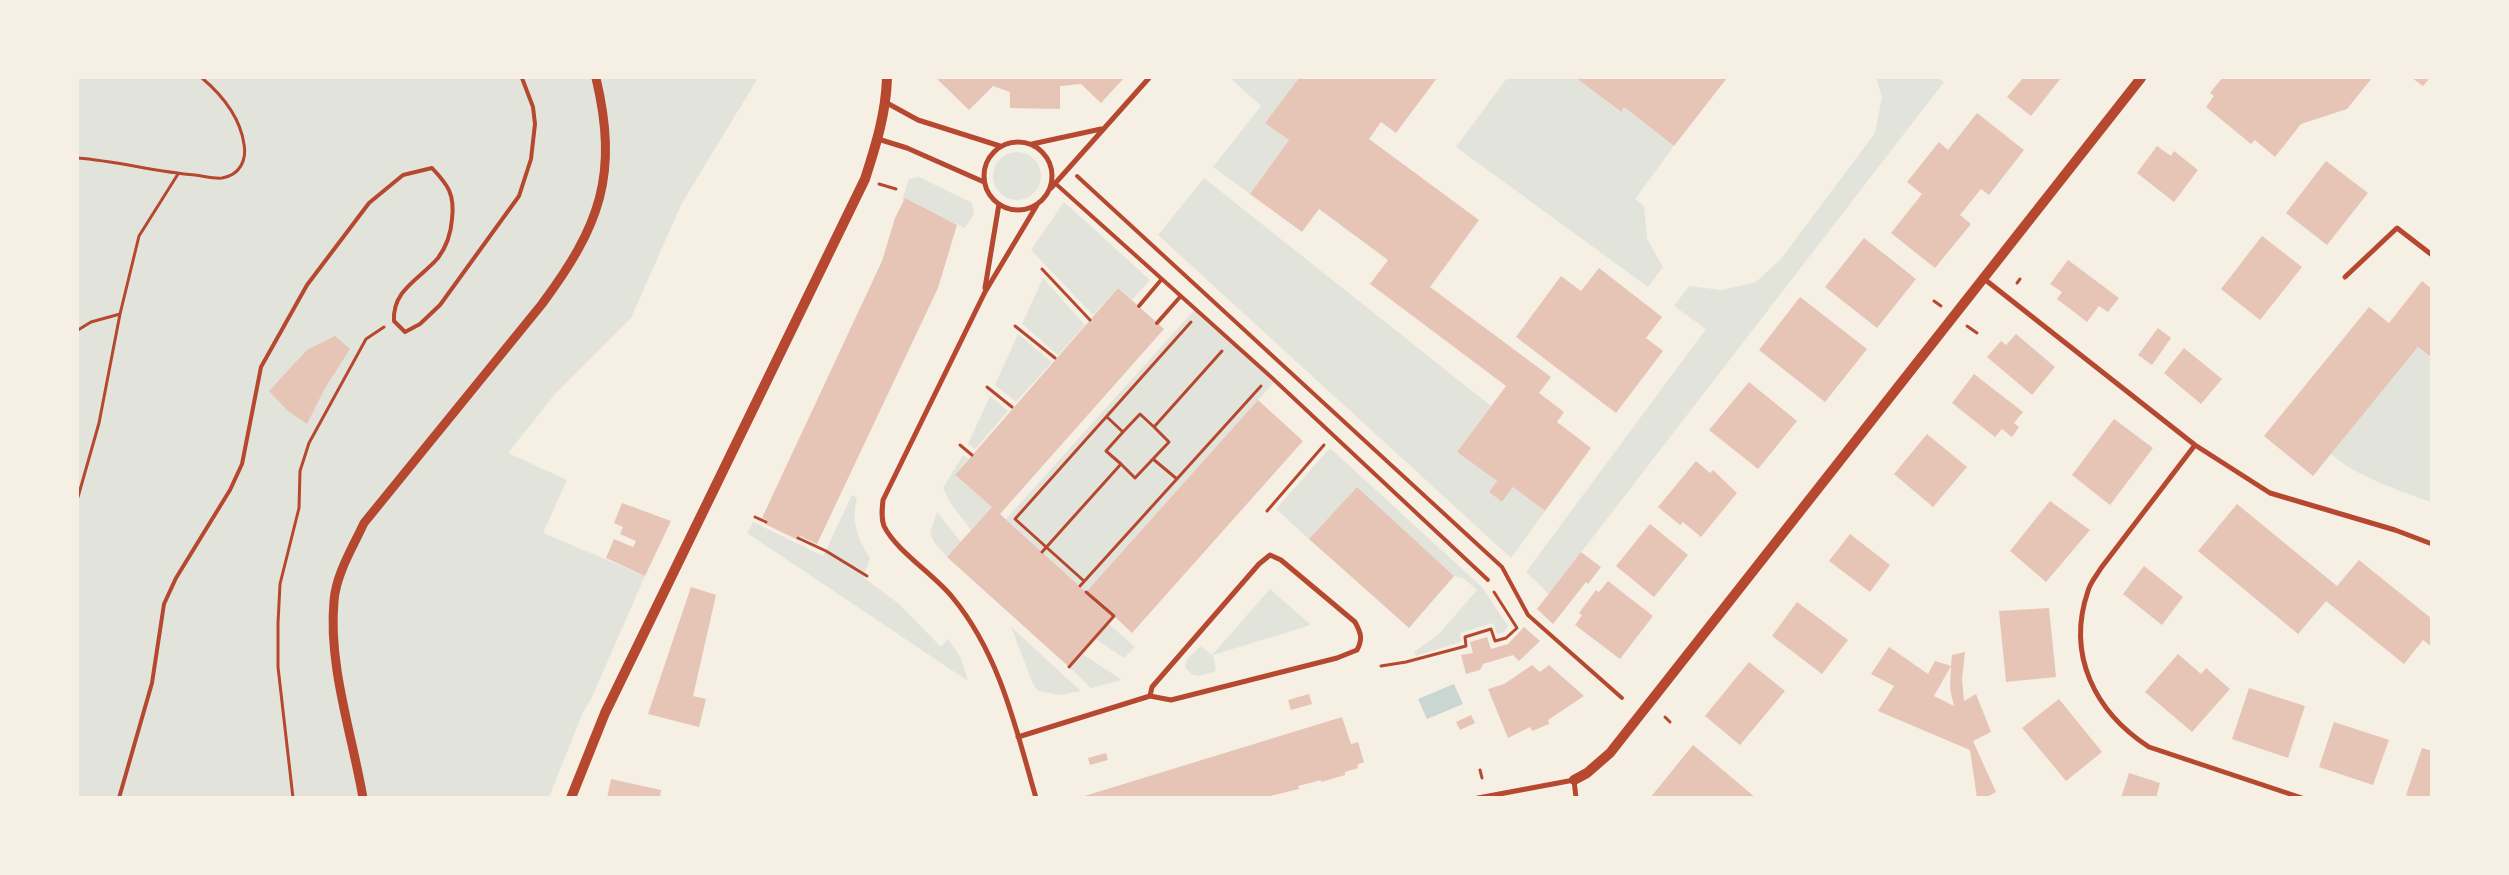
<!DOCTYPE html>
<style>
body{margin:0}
#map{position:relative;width:2509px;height:875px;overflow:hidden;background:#f6efe4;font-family:"Work Sans",sans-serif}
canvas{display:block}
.frame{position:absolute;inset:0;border:79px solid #f6efe4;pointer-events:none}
</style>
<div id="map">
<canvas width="2509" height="875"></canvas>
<div class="frame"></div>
</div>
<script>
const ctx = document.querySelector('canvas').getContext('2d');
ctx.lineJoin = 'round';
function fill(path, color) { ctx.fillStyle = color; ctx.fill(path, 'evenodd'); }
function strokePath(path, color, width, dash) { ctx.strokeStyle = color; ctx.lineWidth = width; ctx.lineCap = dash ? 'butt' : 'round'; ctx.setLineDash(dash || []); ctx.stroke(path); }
const green = new Path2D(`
 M 78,78 L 758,78 L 682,203 L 631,318 L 555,394 L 508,453 L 567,480 L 543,533 L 645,576 L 591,699 L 583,712 L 549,797 L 78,797 Z
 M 1230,78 L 1299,78 L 1266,122 L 1289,140 L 1250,194 L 1213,167 L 1261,106 Z
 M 1507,78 L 1576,78 L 1620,112 L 1624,107 L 1674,146 L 1635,199 L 1644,206 L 1647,239 L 1663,267 L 1648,287 L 1456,147 Z
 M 1876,78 L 1938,78 L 1944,82 L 1549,594 L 1526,572 L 1706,329 L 1674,306 L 1689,286 L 1722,290 L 1756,282 L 1781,259 L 1875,133 L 1882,97 Z
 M993 176a24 24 0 1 1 48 0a24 24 0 1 1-48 0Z
 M 919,177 L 972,203 L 974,214 L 965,228 L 902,200 L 909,179 Z
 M 1204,178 L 1491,406 L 1457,452 L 1497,481 L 1489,492 L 1502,502 L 1513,487 L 1545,511 L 1511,558 L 1158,235 Z
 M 1064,202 L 1150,280 L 1132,300 L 1118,288 L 1093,315 L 1031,250 Z
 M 1043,278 L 1085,325 L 1058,355 L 1022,324 Z
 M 1195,309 L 1275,381 L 1086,592 L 1006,519 Z
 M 1018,334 L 1052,362 L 1016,402 L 995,385 Z
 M 2418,347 L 2431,358 L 2431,502 C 2400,491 2355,476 2331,454 Z
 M 990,396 L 1008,411 L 975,449 L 968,444 Z
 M 1330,448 L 1482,587 L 1508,626 L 1504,632 L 1497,634 L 1493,623 L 1460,633 L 1461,642 L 1416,656 L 1414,652 L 1438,635 L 1477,590 L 1463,578 L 1454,576 L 1357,488 L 1309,539 L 1276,509 Z
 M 963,455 L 968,459 L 955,475 L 992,507 L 971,530 L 951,504 L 943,488 Z
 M 852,495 L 857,498 C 851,521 857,538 870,558 L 863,577 L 899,604 L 941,647 L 948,639 L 961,658 L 968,681 L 747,533 L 753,522 L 823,556 Z
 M 937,512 L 961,542 L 947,557 L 934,542 L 930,533 Z
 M 1270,589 L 1311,625 L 1213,655 L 1216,671 C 1202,675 1194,680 1185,667 L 1187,659 L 1201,646 L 1212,655 Z
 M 1108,623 L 1135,647 L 1124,658 L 1094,638 Z
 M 1011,627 L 1081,691 L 1060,695 L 1038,691 L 1033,684 Z
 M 1081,653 L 1122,680 L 1091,688 L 1069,667 Z`);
const water = new Path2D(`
 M 1454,684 L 1463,704 L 1427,719 L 1418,699 Z`);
const building = new Path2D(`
 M 936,78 L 1124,78 L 1101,103 L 1081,84 L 1060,86 L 1060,109 L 1010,108 L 1010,92 L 993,86 L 969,110 Z
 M 1299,78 L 1437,78 L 1396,133 L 1381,122 L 1369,139 L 1479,220 L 1430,287 L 1551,377 L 1539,393 L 1564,412 L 1557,422 L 1591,448 L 1545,511 L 1513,487 L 1502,502 L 1489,492 L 1497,481 L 1457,452 L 1506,386 L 1370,284 L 1388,260 L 1319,209 L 1302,232 L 1250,194 L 1289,140 L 1265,123 Z
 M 1576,78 L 1727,78 L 1674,146 L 1624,107 L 1621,112 Z
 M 2023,78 L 2061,78 L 2031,116 L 2007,97 Z
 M 2222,78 L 2372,78 L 2347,109 L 2301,124 L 2275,157 L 2255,140 L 2251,144 L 2206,107 L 2214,96 L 2210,93 Z
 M 2412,78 L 2430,78 L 2423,86 Z
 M 1977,113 L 2024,150 L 1989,195 L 1981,189 L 1960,215 L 1971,224 L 1935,268 L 1891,233 L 1922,194 L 1907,182 L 1939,142 L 1948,150 Z
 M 2157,146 L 2171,156 L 2174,151 L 2198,170 L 2174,202 L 2137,173 Z
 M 2326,161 L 2368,193 L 2327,245 L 2286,213 Z
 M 905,198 L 957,225 L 938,288 L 817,544 L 800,536 L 798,540 L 765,524 L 767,520 L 762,518 L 882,261 L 895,218 Z
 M 2262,236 L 2302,267 L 2260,320 L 2221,289 Z
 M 1864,238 L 1916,279 L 1877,328 L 1825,287 Z
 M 2068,260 L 2119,298 L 2108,312 L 2099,306 L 2087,322 L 2057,299 L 2062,292 L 2050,284 Z
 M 1599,268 L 1662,317 L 1646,338 L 1663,351 L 1616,413 L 1516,337 L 1561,276 L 1581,291 Z
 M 2422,281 L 2432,289 L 2432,358 L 2418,347 L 2313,476 L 2264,436 L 2369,307 L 2389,323 Z
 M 1118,288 L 1164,329 L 1000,514 L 1086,592 L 1258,400 L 1303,441 L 1132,633 L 1114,616 L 1069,667 L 947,557 L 992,507 L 955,475 Z
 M 1800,297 L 1867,349 L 1825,402 L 1759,350 Z
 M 2158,328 L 2171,338 L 2152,365 L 2138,355 Z
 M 2016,334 L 2055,367 L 2032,395 L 1987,357 L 2001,341 L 2006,345 Z
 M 335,336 L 350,349 L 325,388 L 307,424 L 288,411 L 269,391 L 307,350 Z
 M 2184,348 L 2222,379 L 2201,404 L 2164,373 Z
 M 1974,374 L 2023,412 L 2014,423 L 2019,427 L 2012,437 L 2002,429 L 1995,437 L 1952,403 Z
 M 1749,382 L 1797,421 L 1758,469 L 1709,430 Z
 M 2114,419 L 2153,448 L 2110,505 L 2072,475 Z
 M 1927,434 L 1967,467 L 1933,507 L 1894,474 Z
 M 1696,461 L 1710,473 L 1713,470 L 1737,493 L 1701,537 L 1683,522 L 1680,525 L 1658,507 Z
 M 1357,487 L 1454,576 L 1409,628 L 1309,539 Z
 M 2050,501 L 2090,530 L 2046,582 L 2010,551 Z
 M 622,503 L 671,521 L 645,576 L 606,558 L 614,539 L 633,547 L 636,541 L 620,534 L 623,527 L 614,523 Z
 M 2237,504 L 2337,586 L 2359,560 L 2432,619 L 2432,647 L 2423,640 L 2404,664 L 2326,601 L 2298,634 L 2198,551 Z
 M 1650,524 L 1688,555 L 1654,597 L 1616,566 Z
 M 1850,534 L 1890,565 L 1870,592 L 1829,561 Z
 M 1581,552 L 1601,567 L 1588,584 L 1586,582 L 1553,624 L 1537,609 Z
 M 2144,566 L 2183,597 L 2162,625 L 2123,594 Z
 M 1608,581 L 1653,616 L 1620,659 L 1575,625 L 1582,615 L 1579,613 L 1596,590 L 1599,592 Z
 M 691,587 L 716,595 L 693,696 L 706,699 L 699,727 L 648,714 Z
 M 1797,602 L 1848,640 L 1822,674 L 1772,636 Z
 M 2049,608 L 2056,677 L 2006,682 L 1999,611 Z
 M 1524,627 L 1540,641 L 1519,661 L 1513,655 L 1483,664 L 1480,670 L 1466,674 L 1461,655 L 1473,653 L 1470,642 L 1487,637 L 1491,649 L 1508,644 Z
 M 1889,647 L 1928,674 L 1935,661 L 1951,666 L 1952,655 L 1965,652 L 1962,679 L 1964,701 L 1976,694 L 1991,732 L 1973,741 L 1996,792 L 1985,798 L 1977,798 L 1970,750 L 1878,711 L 1894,686 L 1871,674 ZM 1951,666 L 1950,689 L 1954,706 L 1934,696 Z
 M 2178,654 L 2201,674 L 2206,668 L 2230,689 L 2192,732 L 2145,692 Z
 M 1749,662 L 1785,691 L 1740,745 L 1705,716 Z
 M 1532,665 L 1540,672 L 1549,665 L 1584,696 L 1548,720 L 1549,724 L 1532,731 L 1530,727 L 1508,738 L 1488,689 L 1504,684 Z
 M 2249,688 L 2305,706 L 2288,758 L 2232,739 Z
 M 1309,694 L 1312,704 L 1291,710 L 1288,700 Z
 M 2059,699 L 2102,752 L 2066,781 L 2022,728 Z
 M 1471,715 L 1475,723 L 1460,730 L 1456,722 Z
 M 1342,717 L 1351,744 L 1358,742 L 1364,762 L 1357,765 L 1358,768 L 1345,772 L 1345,775 L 1321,782 L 1321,780 L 1298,786 L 1299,789 L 1262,798 L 1078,798 Z
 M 2334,722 L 2389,740 L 2373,785 L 2319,767 Z
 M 1693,745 L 1756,798 L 1650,798 Z
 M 2422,748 L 2432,751 L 2432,798 L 2413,798 L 2406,795 Z
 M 1106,753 L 1108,760 L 1090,765 L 1088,758 Z
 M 2129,773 L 2160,783 L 2156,798 L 2121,798 Z
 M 611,779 L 661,790 L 660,798 L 607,798 Z`);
const path = new Path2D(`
 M 78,158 C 117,161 156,172 195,175 C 204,176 214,179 222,178 C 240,175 247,160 244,144 C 240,117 222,95 202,78
 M 879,184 L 896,189
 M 1042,269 L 1090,320
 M 2017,283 L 2020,279
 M 1934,301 L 1941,306
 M 1015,326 L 1055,358
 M 1967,326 L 1977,333
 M 78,330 L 91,322 L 120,314
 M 987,387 L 1012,407
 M 1107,417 L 1123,432 L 1140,414 L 1154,427
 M 960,445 L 972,455
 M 1153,459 L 1177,479
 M 1121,464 L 1106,451 L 1123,432
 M 78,497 L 99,423 L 120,314 L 139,236 L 178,174
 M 1267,511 L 1324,445
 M 755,517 L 766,522
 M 798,538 L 826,551 L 867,576
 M 1042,552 L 1121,464 L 1135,478 L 1169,442 L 1154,427 L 1222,351
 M 1084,581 L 1015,519 L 1191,322
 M 1080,586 L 1261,386
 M 1381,666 L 1406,662 L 1466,646 L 1465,637 L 1491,629 L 1495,641 L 1506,638 L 1517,628 L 1494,592
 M 1069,667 L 1114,616 L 1086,592
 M 1665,717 L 1670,722
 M 1480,770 L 1482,778
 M 293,798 L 278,667 L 278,623 L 280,584 L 299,508 L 300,471 L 309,443 L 366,339 L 384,327`);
const service = new Path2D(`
 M 1077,176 L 1502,567 L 1528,615 L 1622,698
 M 1056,184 L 1270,376 L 1488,580
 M 1139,306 L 1161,280
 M 1157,323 L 1180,297
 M 119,798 L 152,683 L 164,604 L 176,578 L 230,490 L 242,464 L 261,367 L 307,285 L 369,203 L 403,175 L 432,168 C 448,185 455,194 452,219 C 451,233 447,246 438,258 C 420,279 392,290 394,321 L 405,332 L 420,324 L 440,305 L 519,196 L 531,159 L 535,124 L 533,107 L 522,78`);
const minor = new Path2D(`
 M 887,103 L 918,120 L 1000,146
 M 878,139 L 907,148 L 984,182
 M984 176a34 34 0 1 1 68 0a34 34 0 1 1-68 0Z
 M 1032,144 L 1101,129
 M 1051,188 L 1149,78
 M 2345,277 L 2397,228 L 2432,255
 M 1983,278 L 2195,445 L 2270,493 L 2395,530 L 2432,544
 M 985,288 L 999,204
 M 2195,445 L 2101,568 C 2097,575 2090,583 2088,591 C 2066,655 2095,712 2149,747 L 2302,798
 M 1018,737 L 1150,696 L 1171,700 L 1337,658 L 1357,650 C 1363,639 1361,633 1355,622 L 1281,560 L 1270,555 L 1259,564 L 1152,687 L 1150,696
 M 1036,798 C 1016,729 1000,655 953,598 C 935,575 896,551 884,526 C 881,518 882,509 883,500 L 985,292 L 1037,205
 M 1478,798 L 1574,780 L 1576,798`);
const tertiary = new Path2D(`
 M 363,798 C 352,734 328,665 334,601 C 336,574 353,547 364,523 L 542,304 C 600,226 619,175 596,78`);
const secondary = new Path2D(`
 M 1574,780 L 1587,773 L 1610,753 L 2141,78
 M 571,798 L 605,713 L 865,179 C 876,145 886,113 887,78`);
fill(green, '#e2e4dc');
fill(water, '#c9d6d2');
fill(building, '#e6c5b7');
strokePath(path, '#b5482f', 3);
strokePath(service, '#b5482f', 4);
strokePath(minor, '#b5482f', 5);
strokePath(tertiary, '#b5482f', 9);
strokePath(secondary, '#b5482f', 10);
</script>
